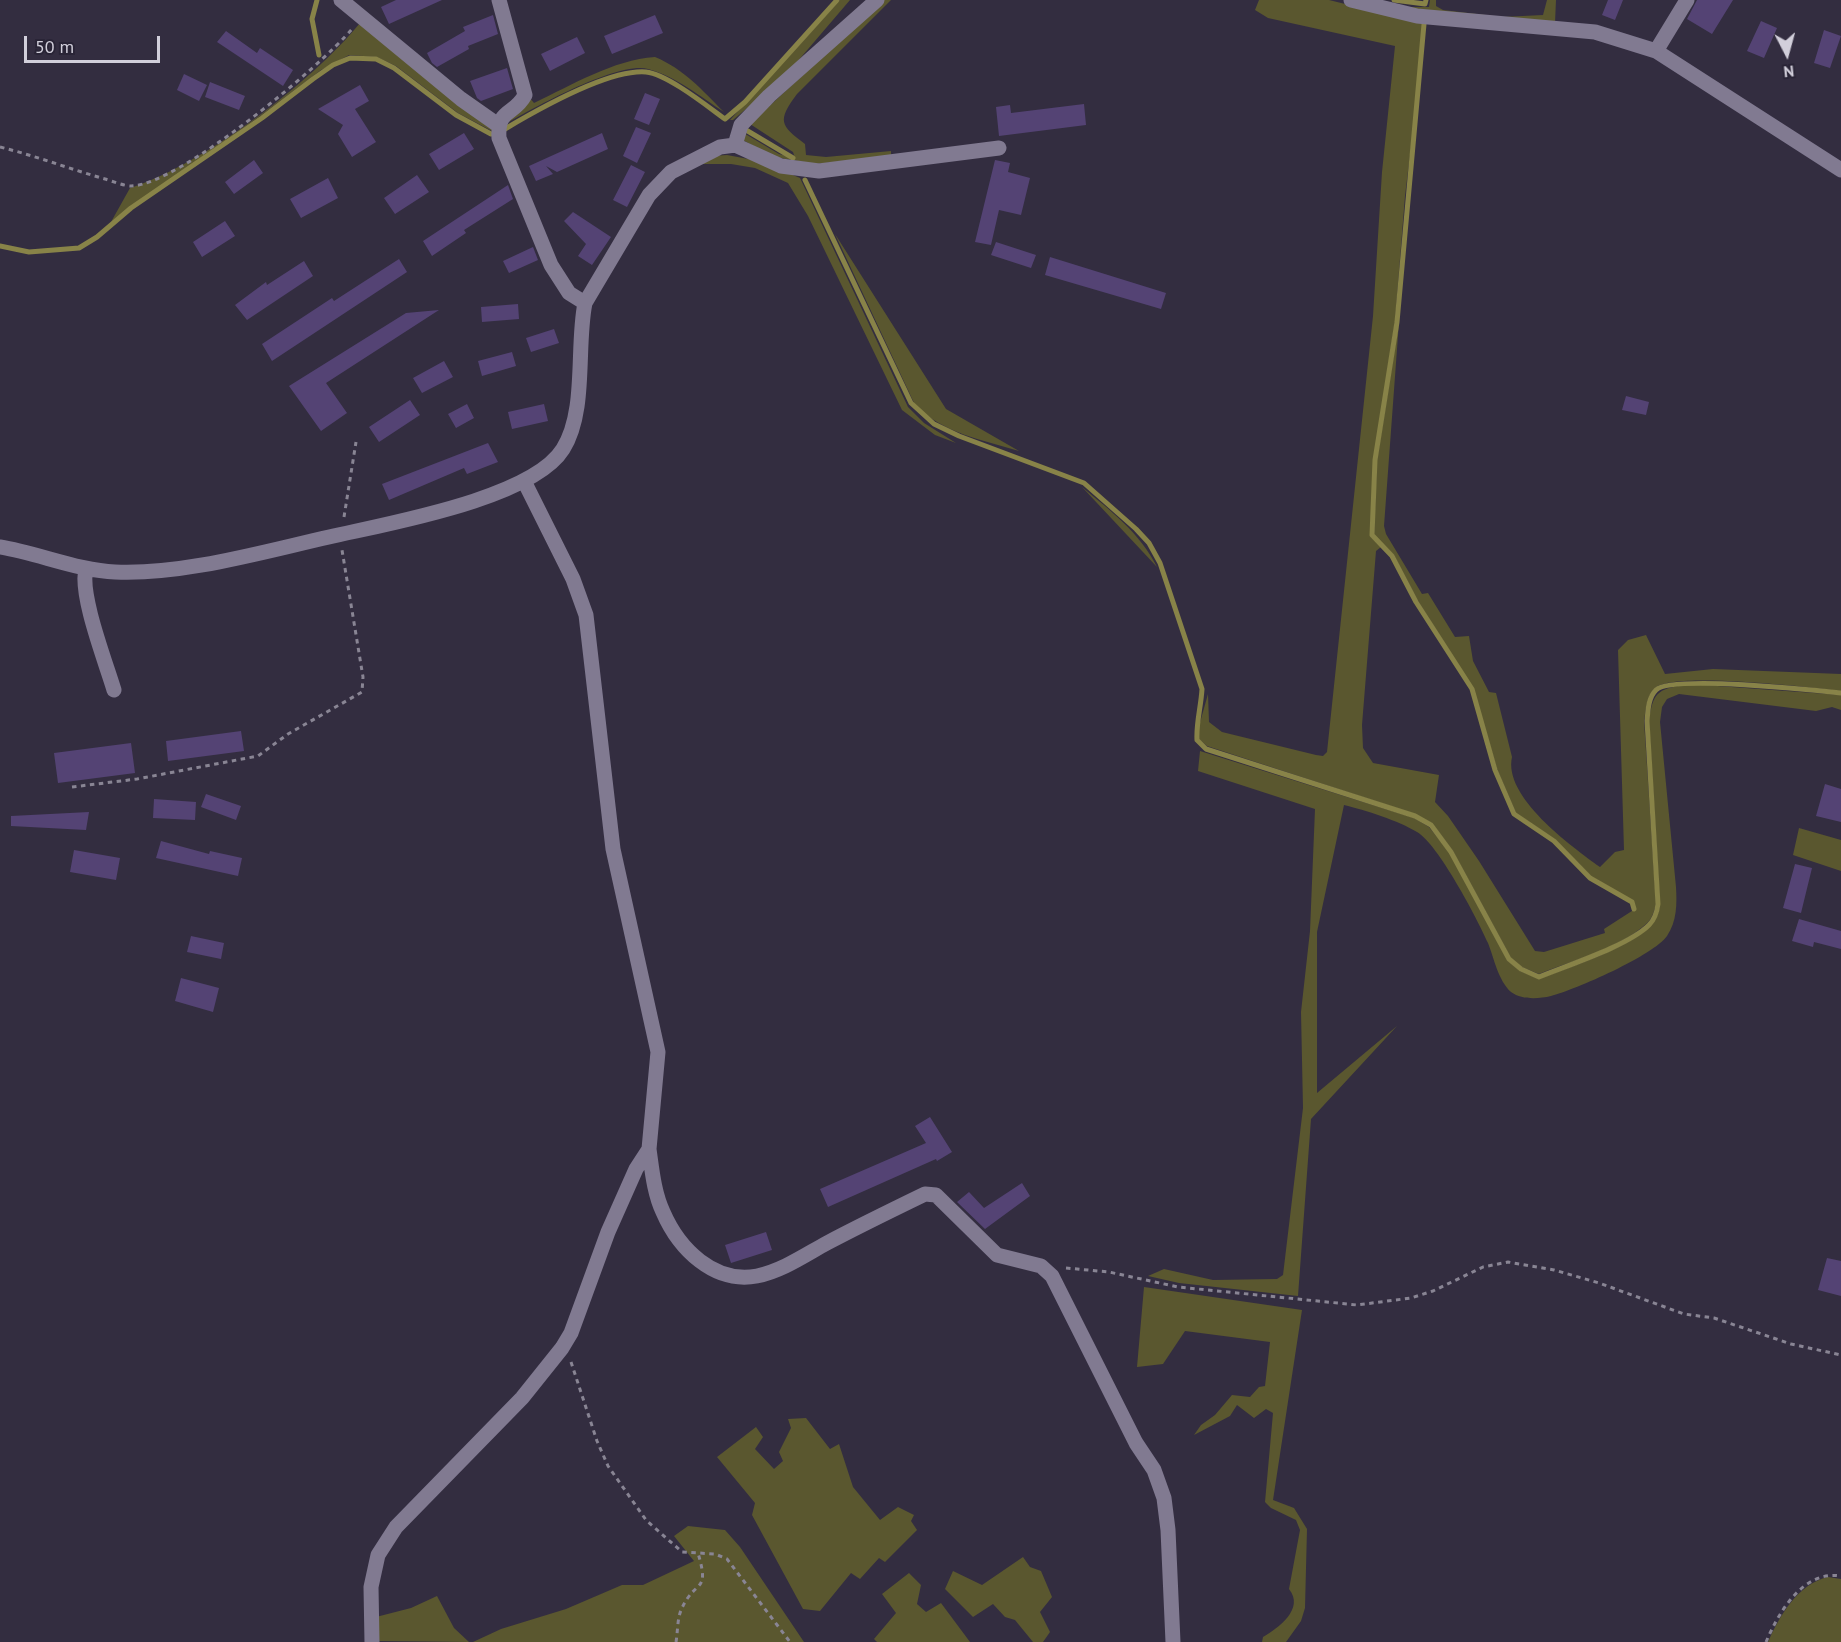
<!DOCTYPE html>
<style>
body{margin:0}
#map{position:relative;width:1841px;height:1642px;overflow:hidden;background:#332d40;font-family:"PT Sans",sans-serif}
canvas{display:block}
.north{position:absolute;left:1757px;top:24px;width:60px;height:60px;-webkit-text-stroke:4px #292436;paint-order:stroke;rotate:174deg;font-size:16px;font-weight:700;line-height:24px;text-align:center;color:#d2cfdb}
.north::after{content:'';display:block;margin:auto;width:21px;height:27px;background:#d2cfdb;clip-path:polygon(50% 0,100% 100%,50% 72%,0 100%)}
.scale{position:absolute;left:24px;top:36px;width:136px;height:27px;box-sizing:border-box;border:3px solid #d2cfdb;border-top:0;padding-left:8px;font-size:18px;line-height:21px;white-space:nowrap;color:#d2cfdb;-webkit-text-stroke:4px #292436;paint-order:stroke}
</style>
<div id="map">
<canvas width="1841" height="1642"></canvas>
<div class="north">N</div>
<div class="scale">50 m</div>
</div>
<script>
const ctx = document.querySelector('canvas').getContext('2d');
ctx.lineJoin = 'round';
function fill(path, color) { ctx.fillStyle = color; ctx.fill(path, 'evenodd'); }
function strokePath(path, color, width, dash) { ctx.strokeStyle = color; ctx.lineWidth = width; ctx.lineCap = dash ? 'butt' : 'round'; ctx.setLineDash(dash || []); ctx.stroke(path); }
const green = new Path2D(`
 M 840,0 L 850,0 L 785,76 L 733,120 L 730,120 Z
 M 884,0 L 891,0 L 797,94 C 777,121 780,125 805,144 L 806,155 L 826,157 L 891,151 L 891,156 L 816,164 L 774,157 L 741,139 L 742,132 L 779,154 L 795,158 L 793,152 L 750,124 Z
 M 1259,0 L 1329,0 L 1422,23 L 1419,80 L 1405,196 L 1395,321 L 1374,460 L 1370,536 L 1381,547 L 1376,551 L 1362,725 L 1363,748 L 1373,763 L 1439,775 L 1435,802 L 1448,816 L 1479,861 L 1535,951 L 1544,952 L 1605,933 L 1604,929 L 1635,909 L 1633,901 L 1591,876 L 1555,839 L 1516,813 L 1497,769 L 1473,688 L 1418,601 L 1394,555 L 1374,535 L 1377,460 L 1399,322 L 1384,526 L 1386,534 L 1422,594 L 1428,593 L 1455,637 L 1469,636 L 1473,661 L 1489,692 L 1496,693 L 1512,757 C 1503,797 1571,846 1600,867 L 1615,852 L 1624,850 L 1618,650 L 1628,640 L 1646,635 L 1665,674 L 1713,669 L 1841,674 L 1841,691 C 1810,687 1677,672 1656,687 C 1646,695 1646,710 1644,721 L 1656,903 C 1654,912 1652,919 1646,924 C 1620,948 1571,961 1539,974 L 1522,967 L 1511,958 L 1453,851 L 1432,823 L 1415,814 L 1207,746 L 1199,739 L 1199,726 L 1208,694 L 1209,722 L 1222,732 L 1316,755 L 1323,756 L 1327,752 L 1373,316 L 1382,172 L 1395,46 L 1268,18 L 1255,10 Z
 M 1430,0 L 1436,0 L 1436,6 L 1443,10 L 1502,17 L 1543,15 L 1547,0 L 1556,0 L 1555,23 L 1415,13 L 1404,7 L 1429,7 Z
 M 360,23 L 494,126 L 492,131 L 458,113 L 396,66 L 377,57 L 349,55 L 321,70 L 260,116 L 111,222 L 130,188 C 203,165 312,82 360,23 Z
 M 655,57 C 684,69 702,90 724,112 C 701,97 675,76 648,69 C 618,61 531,109 504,125 L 529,97 L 534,103 C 572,85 613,60 655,57 Z
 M 727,155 L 759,161 L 800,178 L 908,407 L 924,423 L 956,443 L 935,435 L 902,410 L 808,216 L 788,183 L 755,168 L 731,164 L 696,164 L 713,156 Z
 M 835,234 L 946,409 L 1019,451 C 982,440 943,433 915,405 Z
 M 1082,487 C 1111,511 1140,533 1157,567 Z
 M 1690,684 L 1841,695 L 1841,710 L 1832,707 L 1816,711 L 1679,694 L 1667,699 L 1662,707 L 1660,722 L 1676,887 C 1677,904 1677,921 1667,936 C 1654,955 1575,990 1551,996 C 1538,999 1522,1000 1511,992 C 1498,980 1494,958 1488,943 C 1477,918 1438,844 1417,832 C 1399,821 1365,810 1344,805 L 1317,932 L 1317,1093 L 1397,1026 L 1311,1119 L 1298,1296 L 1179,1283 L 1148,1276 L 1164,1269 L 1213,1280 L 1277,1279 L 1283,1275 L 1303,1108 L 1301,1012 L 1310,931 L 1315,809 L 1198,771 L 1200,751 L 1414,818 L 1429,827 L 1450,853 L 1508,961 L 1520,971 L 1539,979 C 1567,968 1633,947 1651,925 C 1657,918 1659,912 1660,904 L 1649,721 C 1653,689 1660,689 1690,684 Z
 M 1799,828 L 1841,840 L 1841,871 L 1793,855 Z
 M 1144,1287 L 1302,1310 L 1273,1500 L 1294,1508 L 1307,1529 L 1305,1608 L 1301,1621 L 1286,1642 L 1262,1642 L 1263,1637 C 1278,1628 1305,1609 1289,1589 L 1300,1530 L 1296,1520 L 1271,1508 L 1265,1502 L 1273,1413 L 1266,1409 L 1254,1418 L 1237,1405 L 1230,1416 L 1194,1435 L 1201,1425 L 1215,1415 L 1232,1395 L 1250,1397 L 1259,1387 L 1265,1386 L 1270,1342 L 1185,1331 L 1163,1364 L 1137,1367 Z
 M 806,1418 L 830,1449 L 839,1444 L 853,1487 L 880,1520 L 898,1507 L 914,1515 L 911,1521 L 917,1530 L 885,1562 L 879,1558 L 860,1579 L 851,1573 L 820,1611 L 803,1609 L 752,1515 L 755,1503 L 717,1457 L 756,1427 L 763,1437 L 755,1449 L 774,1469 L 783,1461 L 779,1452 L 791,1428 L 788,1419 Z
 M 688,1526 L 725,1530 L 740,1547 L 804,1642 L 473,1642 L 501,1629 L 566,1609 L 622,1585 L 643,1585 L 694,1561 L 674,1536 Z
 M 1023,1557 L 1030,1567 L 1041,1571 L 1052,1597 L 1040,1612 L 1050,1632 L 1043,1642 L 1033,1642 L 1015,1620 L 1005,1617 L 993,1604 L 973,1617 L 945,1589 L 953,1571 L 982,1585 Z
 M 909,1573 L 921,1585 L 917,1604 L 926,1612 L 941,1603 L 970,1642 L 877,1642 L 874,1639 L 896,1613 L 882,1594 Z
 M 1828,1577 L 1841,1579 L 1841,1642 L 1768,1642 C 1780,1615 1798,1584 1828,1577 Z
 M 437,1596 L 454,1628 L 469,1642 L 376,1641 L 376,1617 L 411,1608 Z`);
const stream = new Path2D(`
 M 317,0 L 312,19 L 319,55
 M 1394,0 L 1425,4 L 1426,0
 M 1424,24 L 1397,322 L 1375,460 L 1372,535 L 1392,556 L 1416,602 L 1472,689 L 1495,770 L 1514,814 L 1554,841 L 1590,878 L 1632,902 L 1634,909
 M 505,129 C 537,110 608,69 646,72 C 667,74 707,106 725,119 L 745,102 L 837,0
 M 746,130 L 793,158
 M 805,180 L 911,403 L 934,424 L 959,436 L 1084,483 L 1136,529 L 1149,543 L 1160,563 L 1202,689 C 1201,707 1196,723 1197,740 L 1206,749 L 1415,816 L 1431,825 L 1451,852 L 1509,959 L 1521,969 L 1539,977 C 1568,965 1628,946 1649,925 C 1655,919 1657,912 1658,904 L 1647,721 C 1648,711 1648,698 1656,690 C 1671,675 1813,690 1841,693
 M 0,246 L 29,252 L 79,248 L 97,237 L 131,208 L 262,118 L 313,79 L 333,65 L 350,58 L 376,59 L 394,68 L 456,115 L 491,134`);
const building = new Path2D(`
 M 396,0 L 442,0 L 389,24 L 381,7 Z
 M 1608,0 L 1623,0 L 1615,20 L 1602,15 Z
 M 1697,0 L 1733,0 L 1712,34 L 1687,19 Z
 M 493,15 L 498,34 L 468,46 L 469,49 L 437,67 L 432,63 L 427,53 L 465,31 L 463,27 Z
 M 655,15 L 663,33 L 612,54 L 604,36 Z
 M 1761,21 L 1777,28 L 1764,58 L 1747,51 Z
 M 1824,30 L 1841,36 L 1830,68 L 1814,63 Z
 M 226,31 L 257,53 L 260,48 L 293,70 L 283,86 L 217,42 Z
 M 577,37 L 585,53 L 550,71 L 541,54 Z
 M 507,68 L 513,89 L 481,101 L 477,98 L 470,81 Z
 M 184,74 L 207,85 L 199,101 L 177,90 Z
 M 210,82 L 245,96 L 239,110 L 205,97 Z
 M 360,85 L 369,101 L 355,109 L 376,142 L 352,157 L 338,134 L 343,125 L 318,109 Z
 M 645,93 L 660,99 L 649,125 L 634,119 Z
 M 1084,104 L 1086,125 L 999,136 L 996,107 L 1010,105 L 1011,113 Z
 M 636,127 L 651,133 L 637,163 L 623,156 Z
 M 464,133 L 474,149 L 439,170 L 429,154 Z
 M 602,133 L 608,149 L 557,172 L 546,166 L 553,174 L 536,181 L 529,166 Z
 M 254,160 L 263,173 L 234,194 L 225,182 Z
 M 995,160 L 1010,163 L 1008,172 L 1030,178 L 1021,215 L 999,210 L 991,245 L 975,242 Z
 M 631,165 L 645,172 L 627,207 L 613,200 Z
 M 417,175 L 429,192 L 395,214 L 384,198 Z
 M 328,178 L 338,198 L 301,218 L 290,199 Z
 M 508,185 L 513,199 L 464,230 L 466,233 L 432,256 L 423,241 Z
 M 573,212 L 611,237 L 592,265 L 578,256 L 586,244 L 564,221 Z
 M 225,221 L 235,236 L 202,257 L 193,242 Z
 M 996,242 L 1036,255 L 1031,268 L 991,255 Z
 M 533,247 L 538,260 L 509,273 L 503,261 Z
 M 1050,257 L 1166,293 L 1161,309 L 1045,275 Z
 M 399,259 L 407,272 L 272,361 L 262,344 L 332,298 L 334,301 Z
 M 304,261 L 313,276 L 247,320 L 235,305 L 266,282 L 267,285 Z
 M 518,304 L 519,319 L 482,322 L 481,307 Z
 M 439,310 L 326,383 L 347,413 L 321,431 L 289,386 L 406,313 Z
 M 554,329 L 559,343 L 531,352 L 526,338 Z
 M 512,352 L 516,366 L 482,376 L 478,361 Z
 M 444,361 L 453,377 L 422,393 L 413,378 Z
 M 1626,396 L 1649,402 L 1646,415 L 1622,410 Z
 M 410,400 L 420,415 L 379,442 L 369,427 Z
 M 467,404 L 474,418 L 456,428 L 448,414 Z
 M 544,404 L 548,421 L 512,429 L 508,412 Z
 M 488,443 L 498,462 L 467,474 L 464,468 L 389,500 L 382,484 Z
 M 241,731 L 244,751 L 168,761 L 166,741 Z
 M 131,743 L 135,773 L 58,783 L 54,753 Z
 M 1825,784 L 1841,789 L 1841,822 L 1816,816 Z
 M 206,794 L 241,806 L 236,820 L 201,807 Z
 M 154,799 L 196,802 L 195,820 L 153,818 Z
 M 89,812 L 86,830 L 11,826 L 11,816 Z
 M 161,841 L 209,854 L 210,851 L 242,858 L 238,876 L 156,858 Z
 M 74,850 L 120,858 L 116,880 L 70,872 Z
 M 1795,864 L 1812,868 L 1801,913 L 1783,908 Z
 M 1799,919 L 1841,931 L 1841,949 L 1814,942 L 1813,947 L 1792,941 Z
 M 191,936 L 224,943 L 221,959 L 187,952 Z
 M 181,978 L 219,988 L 213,1012 L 175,1001 Z
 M 930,1117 L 952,1152 L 937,1161 L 936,1159 L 828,1207 L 820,1189 L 926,1143 L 915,1126 Z
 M 1022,1183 L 1030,1196 L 985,1229 L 957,1202 L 969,1192 L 984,1208 Z
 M 766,1232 L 772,1250 L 731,1263 L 725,1245 Z
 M 1827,1258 L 1841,1261 L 1841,1296 L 1818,1290 Z`);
const path = new Path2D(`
 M 0,147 C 36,156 70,169 105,179 C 112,181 124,186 131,186 C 179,185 320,67 352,29
 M 344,517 L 356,442
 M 72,787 L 137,779 L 258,756 L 288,734 L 362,692 L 363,677 L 342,550
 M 1066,1268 L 1109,1272 L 1178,1287 L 1357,1305 L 1411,1298 L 1433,1291 L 1483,1267 L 1508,1262 L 1554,1270 L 1599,1283 L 1684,1314 L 1714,1318 L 1791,1344 L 1841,1355
 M 571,1362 L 597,1441 L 608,1466 L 646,1520 L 682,1552 L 715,1554 L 727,1559 L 790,1642
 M 676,1642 C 678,1631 677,1618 682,1608 C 696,1578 710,1594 698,1553
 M 1766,1642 C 1779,1612 1803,1570 1841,1576`);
const minor = new Path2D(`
 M 341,0 L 461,99 L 498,125
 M 499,0 L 525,95 C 514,116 497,108 499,138 L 551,265 L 569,293 L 585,303
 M 1351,0 L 1417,16 L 1595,32 L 1656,51 L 1841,170
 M 1656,51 L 1687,0
 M 735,145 L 741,125 L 769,96 L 877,0
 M 0,547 C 37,553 80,571 115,572 C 183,575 262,552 329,537 C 385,524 532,499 563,449 C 587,411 576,347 585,303 L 649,195 L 671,172 L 720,147 L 735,145 L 781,166 L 819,171 L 999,148
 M 86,569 C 79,594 106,663 114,690
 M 649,1149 C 652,1170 654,1193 663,1212 C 679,1249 714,1284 757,1276 C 782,1271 805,1255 827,1243 C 859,1226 892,1210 925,1194 L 936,1195 L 997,1255 L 1041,1266 L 1052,1276 L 1136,1443 L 1154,1470 L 1164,1498 L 1168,1530 L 1173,1642
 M 372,1642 L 371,1587 L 378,1555 L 396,1527 L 522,1398 L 562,1348 L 571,1333 L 608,1232 L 636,1169 L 649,1149 L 658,1052 L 613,849 L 586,615 L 573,579 L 524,481`);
fill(green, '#5a572f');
strokePath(stream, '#888348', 5);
fill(building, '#544374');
strokePath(path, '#898594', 3, [4.5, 4.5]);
strokePath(minor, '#817a91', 15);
</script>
